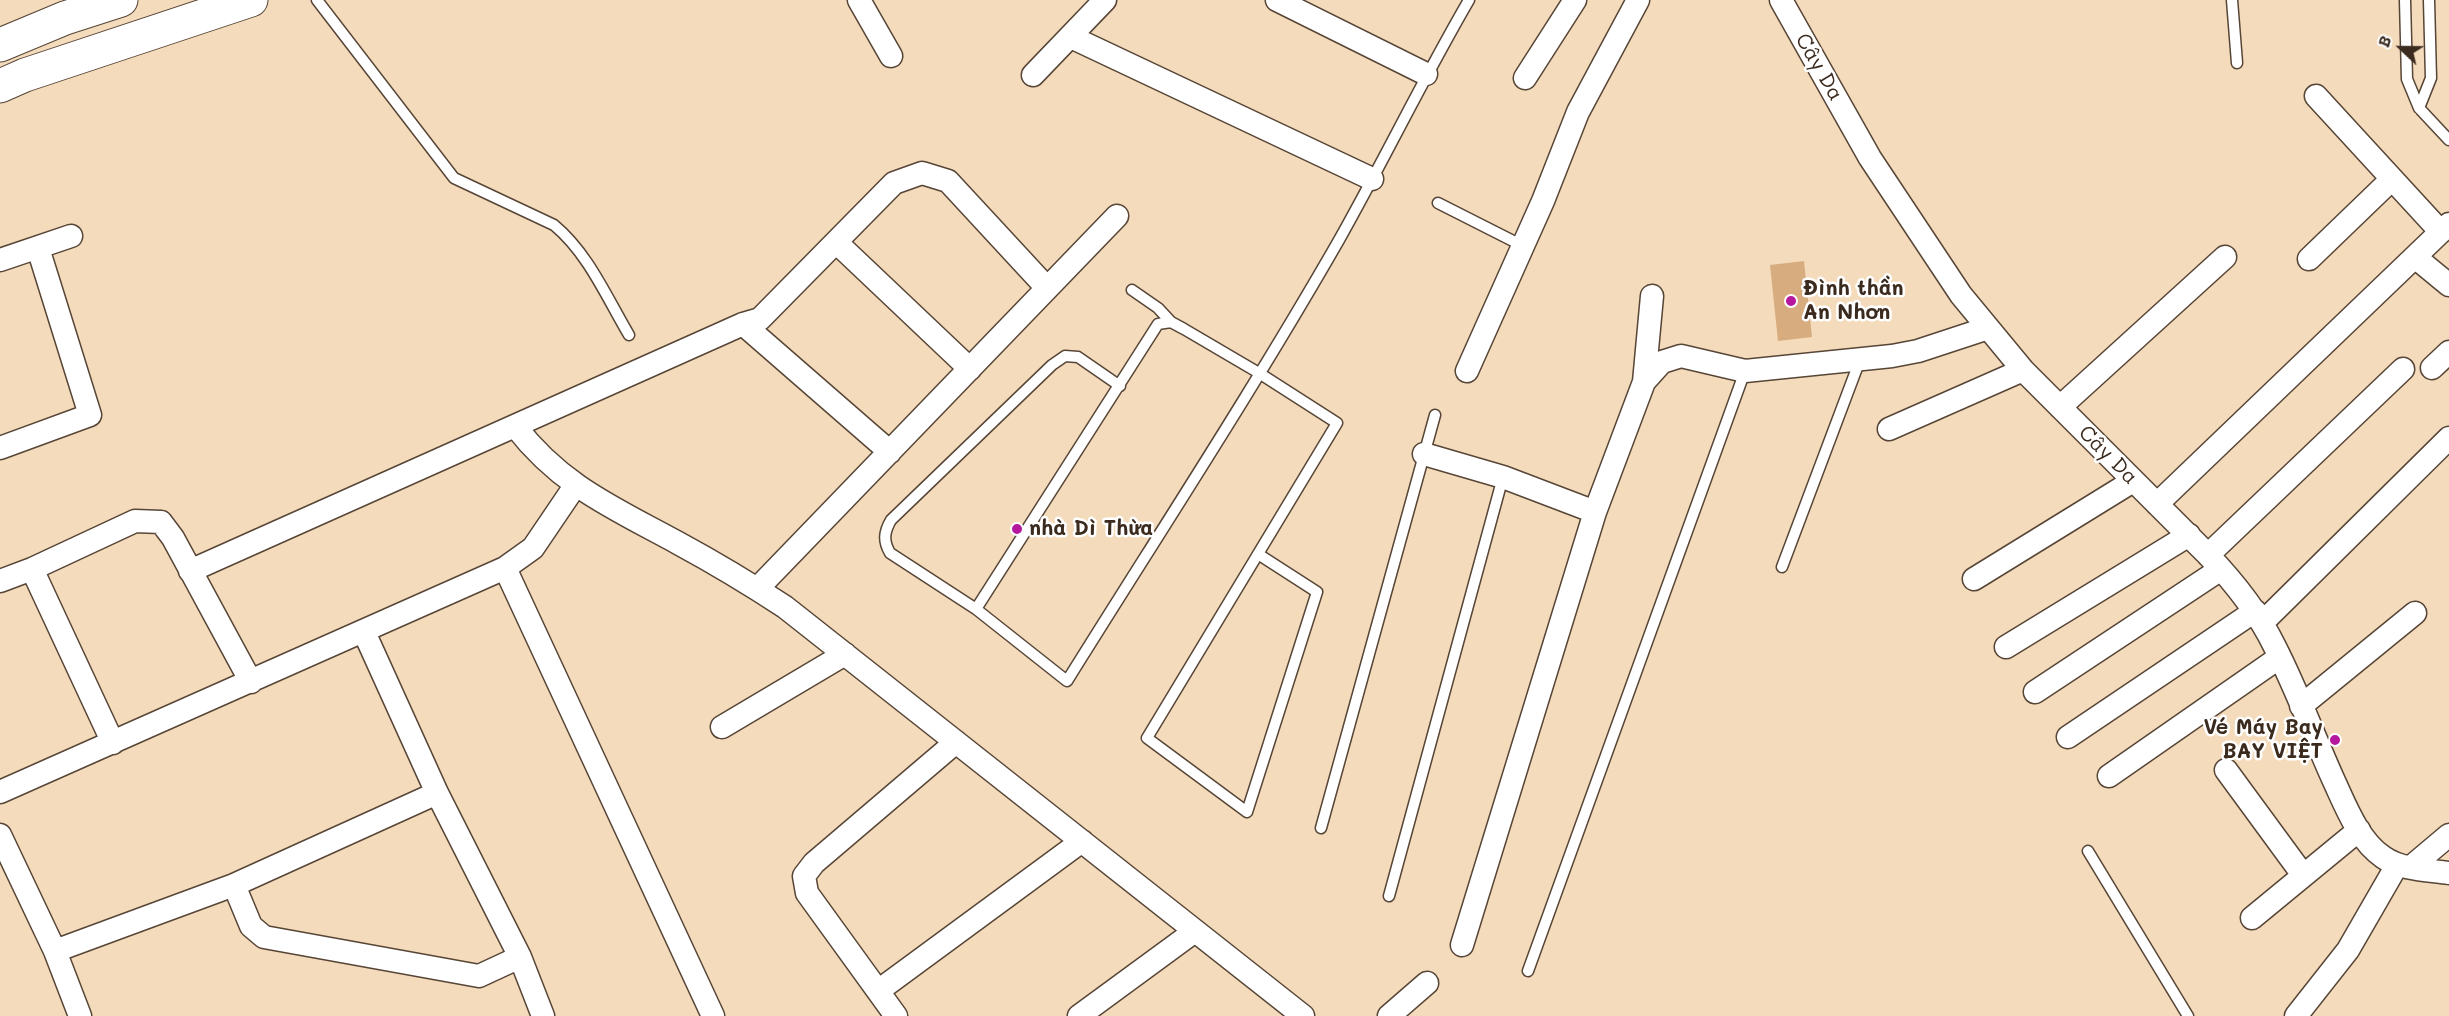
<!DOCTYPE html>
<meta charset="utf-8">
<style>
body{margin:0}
#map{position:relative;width:2449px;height:1016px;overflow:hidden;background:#f3dbbc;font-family:Mali,sans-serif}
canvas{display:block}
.north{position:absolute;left:2371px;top:18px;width:60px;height:60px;-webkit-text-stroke:4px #fff;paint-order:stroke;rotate:292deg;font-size:16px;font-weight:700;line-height:24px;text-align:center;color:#3b2a1e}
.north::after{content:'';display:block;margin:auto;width:21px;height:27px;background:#3b2a1e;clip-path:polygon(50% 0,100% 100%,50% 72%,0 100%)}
</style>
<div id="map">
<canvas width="2449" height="1016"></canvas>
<div class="north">B</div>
</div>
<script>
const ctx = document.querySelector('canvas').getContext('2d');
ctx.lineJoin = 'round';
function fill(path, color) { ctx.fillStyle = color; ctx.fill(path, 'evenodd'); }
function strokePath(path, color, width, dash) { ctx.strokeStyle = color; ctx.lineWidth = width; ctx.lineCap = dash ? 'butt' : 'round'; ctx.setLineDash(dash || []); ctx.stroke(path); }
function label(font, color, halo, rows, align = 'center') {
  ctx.font = font + ' Mali,sans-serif'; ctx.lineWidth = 5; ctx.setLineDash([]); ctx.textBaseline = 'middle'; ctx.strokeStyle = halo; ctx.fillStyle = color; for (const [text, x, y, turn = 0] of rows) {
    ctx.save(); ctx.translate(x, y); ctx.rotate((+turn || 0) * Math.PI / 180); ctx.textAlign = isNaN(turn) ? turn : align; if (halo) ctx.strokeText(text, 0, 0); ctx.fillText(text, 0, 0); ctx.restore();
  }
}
const building = new Path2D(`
 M 1804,261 L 1812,337 L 1778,341 L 1770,265 Z`);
const service = new Path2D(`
 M 317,0 L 454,178 L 554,225 C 588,253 607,298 629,335
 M 2232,0 L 2237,63
 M 2405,0 L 2407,79 L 2419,108 L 2449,140
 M 2419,108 L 2431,78 L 2429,0
 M 1438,203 L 1523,246
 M 1132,290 L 1158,308 L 1171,322
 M 1120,386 L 1078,357 L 1065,356 L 1052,365 L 891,520 C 884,532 883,541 890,553 L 976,609 L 1067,681 C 1158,535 1253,390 1339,240 C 1384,160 1423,79 1469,0
 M 1782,567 L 1860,360
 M 976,609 L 1158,324 L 1171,322 L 1184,329 L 1259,373 L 1337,423 L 1147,738 L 1247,812 L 1317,592 L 1258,554
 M 1321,828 L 1435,415
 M 2088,851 L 2188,1016
 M 1389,896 L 1503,477
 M 1528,971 L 1745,371`);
const minor = new Path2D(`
 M 859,0 L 891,56
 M 1277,0 L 1426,74
 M 1781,0 L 1870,158 L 1961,295 L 2023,370 L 2208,555 C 2235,583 2258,612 2275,647 C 2297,690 2314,737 2334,781 C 2346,807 2359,841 2383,857 C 2401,870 2428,870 2449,873
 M 1071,37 L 1372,179
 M 1033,75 L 1105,0
 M 1525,78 L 1575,0
 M 2316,96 L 2441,232
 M 836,242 L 970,369
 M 2415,257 L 2449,285
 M 2309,259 L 2392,179
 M 0,260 L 71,236
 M 743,324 L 890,452
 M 2432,368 L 2449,352
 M 1467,371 L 1543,201 L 1578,112 L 1638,0
 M 1644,382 L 1652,296
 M 2060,407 L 2225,257
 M 515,426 C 561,486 614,508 678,543 C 715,563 750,584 785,607 L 1303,1016
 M 1889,429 L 2023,370
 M 0,448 L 90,415 L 38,248
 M 1424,454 L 1503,477 L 1595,512
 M 2157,504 L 2449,224
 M 2208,555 L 2403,369
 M 505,568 L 713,1016
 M 32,569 L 113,743
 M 190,571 L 743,324 L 760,319 L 894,183 L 922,173 L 948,181 L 1047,288
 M 1974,579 L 2133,481
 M 0,581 L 32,569 L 135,521 L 161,522 L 173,538 L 251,682
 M 757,589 L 1117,216
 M 2262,623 L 2449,438
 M 364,632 L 437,793 L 520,957 L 543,1016
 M 2006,647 L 2189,535
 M 2035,692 L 2221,569
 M 2301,706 L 2415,613
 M 722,727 L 845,654
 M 2068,737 L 2255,611
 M 2226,770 L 2303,875
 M 2109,776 L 2280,657
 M 0,792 L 505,568 L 533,548 L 575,486
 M 0,835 L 55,951 L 80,1016
 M 2411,867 L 2449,835
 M 234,885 L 251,926 L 264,937 L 479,976 L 520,957
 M 2252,918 L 2359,830
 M 1462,945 L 1595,512 L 1644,382 L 1662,362 L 1681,356 L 1745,371 L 1892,356 L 1918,351 L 1988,328
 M 55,951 L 234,885 L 437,793
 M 878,991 L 1082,841
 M 896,1016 L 807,893 L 804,876 L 814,863 L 956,742
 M 1079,1016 L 1195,931
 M 1389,1016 L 1427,983
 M 2296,1016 L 2348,950 L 2397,865`);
const primary = new Path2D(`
 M 0,45 L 65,18 L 121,0
 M 0,86 L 25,75 L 251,0`);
const markers = [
 [1791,301,6,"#b5179e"],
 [1017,529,6,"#b5179e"],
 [2335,740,6,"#b5179e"]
];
const streetNames = [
 ["Cây Da",1819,67,60],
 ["Cây Da",2108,455,45]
];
const poiNames = [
 ["Đình thần",1803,289],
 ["An Nhơn",1803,313],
 ["nhà Dì Thừa",1029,529],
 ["Vé Máy Bay",2323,728,"right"],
 ["BAY VIỆT",2323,752,"right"]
];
fill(building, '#d7ad80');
strokePath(service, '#574536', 13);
strokePath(minor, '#574536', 25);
strokePath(primary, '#574536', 35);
strokePath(service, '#fff', 10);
strokePath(minor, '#fff', 22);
strokePath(primary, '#fff', 33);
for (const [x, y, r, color] of markers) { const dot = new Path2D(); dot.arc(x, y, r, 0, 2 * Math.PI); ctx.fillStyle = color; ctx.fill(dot); strokePath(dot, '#fff', 2); }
label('21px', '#3b2a1e', '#fff', streetNames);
label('bold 21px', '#3b2a1e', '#fff', poiNames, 'left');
</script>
